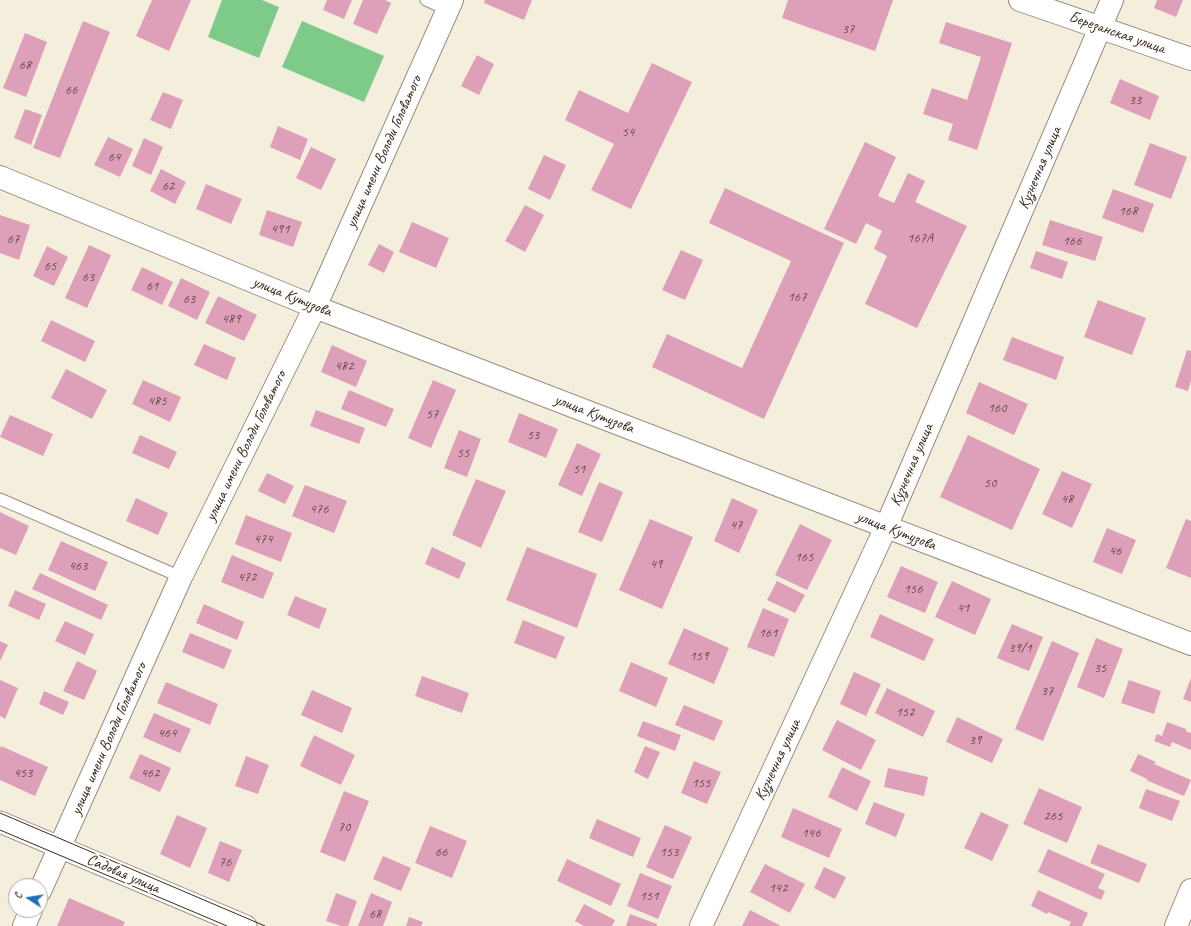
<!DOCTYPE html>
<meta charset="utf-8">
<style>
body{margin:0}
#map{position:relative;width:1191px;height:926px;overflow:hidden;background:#f4efdd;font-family:Caveat,sans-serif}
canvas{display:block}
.north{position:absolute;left:8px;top:878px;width:40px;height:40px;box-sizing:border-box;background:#fff;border:1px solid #b1aaa5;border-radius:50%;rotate:282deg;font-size:11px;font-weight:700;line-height:16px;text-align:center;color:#3b2a1e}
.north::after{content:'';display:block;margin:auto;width:14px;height:18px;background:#1f6fb2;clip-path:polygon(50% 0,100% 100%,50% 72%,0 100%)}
</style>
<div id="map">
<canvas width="1191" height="926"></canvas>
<div class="north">С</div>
</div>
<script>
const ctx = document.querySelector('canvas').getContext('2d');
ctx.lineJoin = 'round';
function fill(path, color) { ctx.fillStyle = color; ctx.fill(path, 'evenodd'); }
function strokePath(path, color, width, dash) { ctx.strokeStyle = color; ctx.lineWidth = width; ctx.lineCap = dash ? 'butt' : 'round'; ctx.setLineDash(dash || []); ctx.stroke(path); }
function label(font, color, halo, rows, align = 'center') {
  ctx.font = font + ' Caveat,sans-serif'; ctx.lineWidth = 4; ctx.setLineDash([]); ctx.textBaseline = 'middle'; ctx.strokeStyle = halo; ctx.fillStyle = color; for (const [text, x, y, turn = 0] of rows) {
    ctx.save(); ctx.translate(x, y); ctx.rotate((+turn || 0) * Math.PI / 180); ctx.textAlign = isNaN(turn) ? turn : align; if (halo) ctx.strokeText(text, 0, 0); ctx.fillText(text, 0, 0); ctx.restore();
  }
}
const green = new Path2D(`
 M 222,0 L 262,0 L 279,7 L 259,58 L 208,37 Z
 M 302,21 L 384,56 L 364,102 L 282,67 Z`);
const building = new Path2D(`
 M 152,0 L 191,0 L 169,51 L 136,36 Z
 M 327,0 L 352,0 L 344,19 L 323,10 Z
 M 363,0 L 385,0 L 391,3 L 377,34 L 353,24 Z
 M 485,0 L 532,0 L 524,20 L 484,3 Z
 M 788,0 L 893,0 L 875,51 L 782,18 Z
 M 1157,0 L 1183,0 L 1176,17 L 1154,8 Z
 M 83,21 L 110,32 L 60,158 L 33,148 Z
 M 946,22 L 1012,43 L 977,150 L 948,140 L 953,124 L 923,114 L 932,88 L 967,100 L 981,57 L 939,43 Z
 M 25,33 L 47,42 L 26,97 L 3,88 Z
 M 477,55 L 494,64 L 479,95 L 461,86 Z
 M 652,63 L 692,82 L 631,209 L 591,190 L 614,144 L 565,120 L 579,90 L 628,113 Z
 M 1120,79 L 1159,96 L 1150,120 L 1110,103 Z
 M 163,92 L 183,100 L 171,129 L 150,120 Z
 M 25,109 L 42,115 L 31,145 L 14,138 Z
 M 278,126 L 308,139 L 300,160 L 270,147 Z
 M 108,137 L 133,149 L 120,177 L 94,165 Z
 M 144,138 L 163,147 L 151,175 L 132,166 Z
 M 865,142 L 896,157 L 878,196 L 894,203 L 908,173 L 925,181 L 915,202 L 967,226 L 917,328 L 865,304 L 887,256 L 874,249 L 882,231 L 866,223 L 856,244 L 824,229 Z
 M 1150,143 L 1187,157 L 1171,199 L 1134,185 Z
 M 311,147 L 336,159 L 321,190 L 296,178 Z
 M 544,155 L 566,165 L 550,200 L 528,189 Z
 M 161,169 L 186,182 L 175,204 L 150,191 Z
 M 206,184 L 242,199 L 231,224 L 196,209 Z
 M 725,188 L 844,243 L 764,419 L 652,367 L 667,334 L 742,368 L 791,261 L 709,223 Z
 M 1113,189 L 1154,204 L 1143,233 L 1102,218 Z
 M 525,205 L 544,215 L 525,252 L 505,241 Z
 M 267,210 L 302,222 L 293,247 L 259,235 Z
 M 0,215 L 30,225 L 19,260 L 0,253 Z
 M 1050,220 L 1103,237 L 1095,261 L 1042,245 Z
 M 412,222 L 449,238 L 436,268 L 399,252 Z
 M 379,244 L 394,252 L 384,273 L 368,265 Z
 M 89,245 L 111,255 L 87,308 L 65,298 Z
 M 47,246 L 68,257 L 54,286 L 33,276 Z
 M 681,250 L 703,260 L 685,300 L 662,290 Z
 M 1036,251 L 1068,262 L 1062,279 L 1030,268 Z
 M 142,267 L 173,282 L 162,305 L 131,290 Z
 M 181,278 L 210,292 L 197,320 L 168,306 Z
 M 218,296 L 257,315 L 244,341 L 205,323 Z
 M 1098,300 L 1146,318 L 1132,355 L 1084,337 Z
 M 51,320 L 95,341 L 85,362 L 41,341 Z
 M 1012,337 L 1064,357 L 1056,380 L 1003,360 Z
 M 204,344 L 236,358 L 227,380 L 194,365 Z
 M 332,345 L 367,361 L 356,387 L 321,372 Z
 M 1187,350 L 1191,351 L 1191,380 L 1188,391 L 1175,387 Z
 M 66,369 L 107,390 L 92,419 L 51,398 Z
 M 143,380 L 181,397 L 170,422 L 132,404 Z
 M 433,380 L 456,390 L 431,448 L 408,438 Z
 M 979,382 L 1028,404 L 1014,435 L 966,413 Z
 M 349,390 L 394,409 L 386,427 L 341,409 Z
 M 316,410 L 365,428 L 359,444 L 310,426 Z
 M 519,413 L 558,429 L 546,458 L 508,442 Z
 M 10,415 L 53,434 L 43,456 L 0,437 Z
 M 459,430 L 481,439 L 467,477 L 444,468 Z
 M 140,435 L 177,452 L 169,469 L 132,453 Z
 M 968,435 L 1040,469 L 1012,530 L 940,497 Z
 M 577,443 L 601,454 L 582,496 L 558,485 Z
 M 1062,471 L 1092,484 L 1072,528 L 1042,514 Z
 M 267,473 L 294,486 L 285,504 L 258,491 Z
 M 476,479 L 506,491 L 481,548 L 452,535 Z
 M 599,482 L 623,492 L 602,542 L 578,532 Z
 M 305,485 L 347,501 L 334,533 L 292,516 Z
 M 136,498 L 168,513 L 158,535 L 126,521 Z
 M 732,498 L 758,510 L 739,553 L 714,541 Z
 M 0,512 L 29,526 L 16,555 L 0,548 Z
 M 246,515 L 292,533 L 281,562 L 235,544 Z
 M 650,519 L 693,537 L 662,609 L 619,590 Z
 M 1186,519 L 1191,521 L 1191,578 L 1166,568 Z
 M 800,524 L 832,540 L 807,590 L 775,575 Z
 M 1107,528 L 1136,540 L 1122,574 L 1093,562 Z
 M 61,541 L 108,562 L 95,591 L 48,570 Z
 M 432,547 L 466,563 L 459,579 L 425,564 Z
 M 527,547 L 597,574 L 577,628 L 506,600 Z
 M 232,555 L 274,573 L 263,599 L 221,582 Z
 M 901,566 L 938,582 L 925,613 L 887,597 Z
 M 40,573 L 108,605 L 101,620 L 32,589 Z
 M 777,581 L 805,595 L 795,613 L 767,600 Z
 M 952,581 L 991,599 L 975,635 L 935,617 Z
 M 15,590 L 46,604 L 39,620 L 8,606 Z
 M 295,596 L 327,609 L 319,629 L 287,615 Z
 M 204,604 L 244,622 L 237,640 L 196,623 Z
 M 763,608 L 789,619 L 774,657 L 747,647 Z
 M 880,614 L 934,639 L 924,661 L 870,637 Z
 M 523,620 L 565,637 L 556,659 L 514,643 Z
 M 65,621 L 94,634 L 85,655 L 55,641 Z
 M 1012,624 L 1043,637 L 1029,671 L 997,658 Z
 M 684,628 L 729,648 L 714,684 L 668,664 Z
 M 190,633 L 232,650 L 224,669 L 182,652 Z
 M 1096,638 L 1123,649 L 1104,698 L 1077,687 Z
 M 0,641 L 8,645 L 0,661 Z
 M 1052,641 L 1079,653 L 1043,741 L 1015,729 Z
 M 77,661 L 97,671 L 84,700 L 63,691 Z
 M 631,662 L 668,678 L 656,707 L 619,691 Z
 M 854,672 L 881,684 L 866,716 L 840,704 Z
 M 422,676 L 469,693 L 462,713 L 415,696 Z
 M 1191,678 L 1191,702 L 1183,699 Z
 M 0,680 L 18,688 L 5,719 L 0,716 Z
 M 1129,680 L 1161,691 L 1154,714 L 1121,703 Z
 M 166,682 L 218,704 L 210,725 L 157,703 Z
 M 887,688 L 935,711 L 923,737 L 875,713 Z
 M 312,690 L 352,708 L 342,733 L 301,715 Z
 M 44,691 L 69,702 L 63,715 L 39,704 Z
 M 684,705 L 723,721 L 714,741 L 675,725 Z
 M 154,713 L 191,729 L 180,753 L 143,737 Z
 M 957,717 L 1003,739 L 992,763 L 946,742 Z
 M 837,720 L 876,740 L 861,770 L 822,750 Z
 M 643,721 L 681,735 L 675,751 L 637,736 Z
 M 1167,722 L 1186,729 L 1186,731 L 1191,733 L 1191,750 L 1172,742 L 1170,747 L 1154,741 L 1157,734 L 1162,736 Z
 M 314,735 L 355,755 L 341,785 L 300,766 Z
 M 1,746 L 48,767 L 35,796 L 0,780 L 0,749 Z
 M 645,746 L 660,752 L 648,779 L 634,772 Z
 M 140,754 L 171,768 L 160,792 L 129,778 Z
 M 1138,754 L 1156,762 L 1154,764 L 1191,780 L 1184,796 L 1146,780 L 1147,779 L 1130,771 Z
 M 246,756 L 269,765 L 258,794 L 235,786 Z
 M 694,761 L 721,772 L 707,804 L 681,793 Z
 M 842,767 L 871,781 L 857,811 L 828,797 Z
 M 888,768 L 928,777 L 924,796 L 884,787 Z
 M 1039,788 L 1082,807 L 1067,843 L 1023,824 Z
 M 1146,789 L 1180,801 L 1172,821 L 1139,808 Z
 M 344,791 L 369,801 L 345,862 L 320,852 Z
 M 874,802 L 905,814 L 896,837 L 865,824 Z
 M 793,808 L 842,829 L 829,858 L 781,837 Z
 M 981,812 L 1009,825 L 992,861 L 964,848 Z
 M 177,815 L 207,828 L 190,868 L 160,854 Z
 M 597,819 L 641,838 L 633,857 L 589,838 Z
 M 665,825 L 692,837 L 673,879 L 646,867 Z
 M 430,826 L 467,841 L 452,878 L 415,863 Z
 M 220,841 L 242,850 L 229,882 L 208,873 Z
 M 1098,844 L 1147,864 L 1139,883 L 1090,863 Z
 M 1048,849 L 1105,874 L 1098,888 L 1105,891 L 1101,900 L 1038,872 Z
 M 383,856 L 411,868 L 401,891 L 373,879 Z
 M 567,859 L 621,884 L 611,906 L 557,881 Z
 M 765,864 L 805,884 L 790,913 L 750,892 Z
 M 824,867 L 846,877 L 835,899 L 814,888 Z
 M 640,873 L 672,886 L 658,919 L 627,906 Z
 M 1038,890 L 1088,913 L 1082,926 L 1069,926 L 1071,922 L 1048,912 L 1047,914 L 1031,906 Z
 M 336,893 L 357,901 L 348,926 L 341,926 L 326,921 Z
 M 371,893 L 392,902 L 383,926 L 358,926 Z
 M 69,898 L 125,922 L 123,926 L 57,926 Z
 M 584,904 L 615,920 L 612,926 L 584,926 L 575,921 Z
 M 750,910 L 781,926 L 742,926 Z
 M 630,914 L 657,924 L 657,926 L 626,926 Z
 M 409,917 L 423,922 L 421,926 L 406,926 Z`);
const service = new Path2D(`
 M 426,0 L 448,10
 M 0,499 L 181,577`);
const minor = new Path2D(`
 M 0,822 L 246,926`);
const tertiary = new Path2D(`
 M 1020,0 L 1191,59
 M 0,177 L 315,307 L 1191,644
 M 40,891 L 181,577 L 315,307 L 452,0
 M 24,926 L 31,910
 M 701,926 L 886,527 L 1112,0
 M 1176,926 L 1191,890`);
const tram = new Path2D(`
 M 0,813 L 265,926
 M 0,830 L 227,926`);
const numberNames = [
 ["37",848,29],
 ["68",25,65],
 ["66",71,90],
 ["33",1135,100],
 ["54",628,132],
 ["64",114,157],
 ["62",168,186],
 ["168",1128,211],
 ["491",280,229],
 ["167А",920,238],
 ["67",13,239],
 ["166",1072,241],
 ["65",50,266],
 ["63",88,277],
 ["61",152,286],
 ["167",797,297],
 ["63",189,299],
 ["489",231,319],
 ["482",344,366],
 ["485",157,401],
 ["160",997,408],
 ["57",432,414],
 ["53",533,435],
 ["55",463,453],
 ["51",579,469],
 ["50",990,483],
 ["48",1067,499],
 ["476",319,509],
 ["47",736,525],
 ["474",263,539],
 ["46",1115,551],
 ["165",804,557],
 ["49",656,564],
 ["463",78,566],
 ["472",247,577],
 ["156",913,589],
 ["41",963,608],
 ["161",768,633],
 ["39/1",1020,648],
 ["159",699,656],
 ["35",1100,668],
 ["37",1047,691],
 ["152",905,712],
 ["464",167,733],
 ["39",975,740],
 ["453",23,773],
 ["462",150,773],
 ["155",701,783],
 ["265",1053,816],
 ["70",344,827],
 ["146",811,833],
 ["66",441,852],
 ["153",669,852],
 ["76",225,862],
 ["142",778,888],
 ["151",649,896],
 ["68",375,914]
];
const streetNames = [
 ["Березанская улица",1117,33,19],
 ["улица имени Володи Головатого",384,152,-66],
 ["Кузнечная улица",1040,168,-67],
 ["улица Кутузова",292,297,22],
 ["улица Кутузова",594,414,21],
 ["улица имени Володи Головатого",246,446,-64],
 ["Кузнечная улица",912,465,-67],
 ["улица Кутузова",896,531,21],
 ["улица имени Володи Головатого",109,739,-66],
 ["Кузнечная улица",778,760,-65],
 ["Садовая улица",123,874,23]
];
fill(green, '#7dca89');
fill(building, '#de9fb9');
strokePath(service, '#988c7e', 13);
strokePath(minor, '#988c7e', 23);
strokePath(tertiary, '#988c7e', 24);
strokePath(service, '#fff', 11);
strokePath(minor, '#fff', 21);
strokePath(tertiary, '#fff', 22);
strokePath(tram, '#3b2a1e', 1);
label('14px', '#644745', null, numberNames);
label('16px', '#3b2a1e', '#fff', streetNames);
</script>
